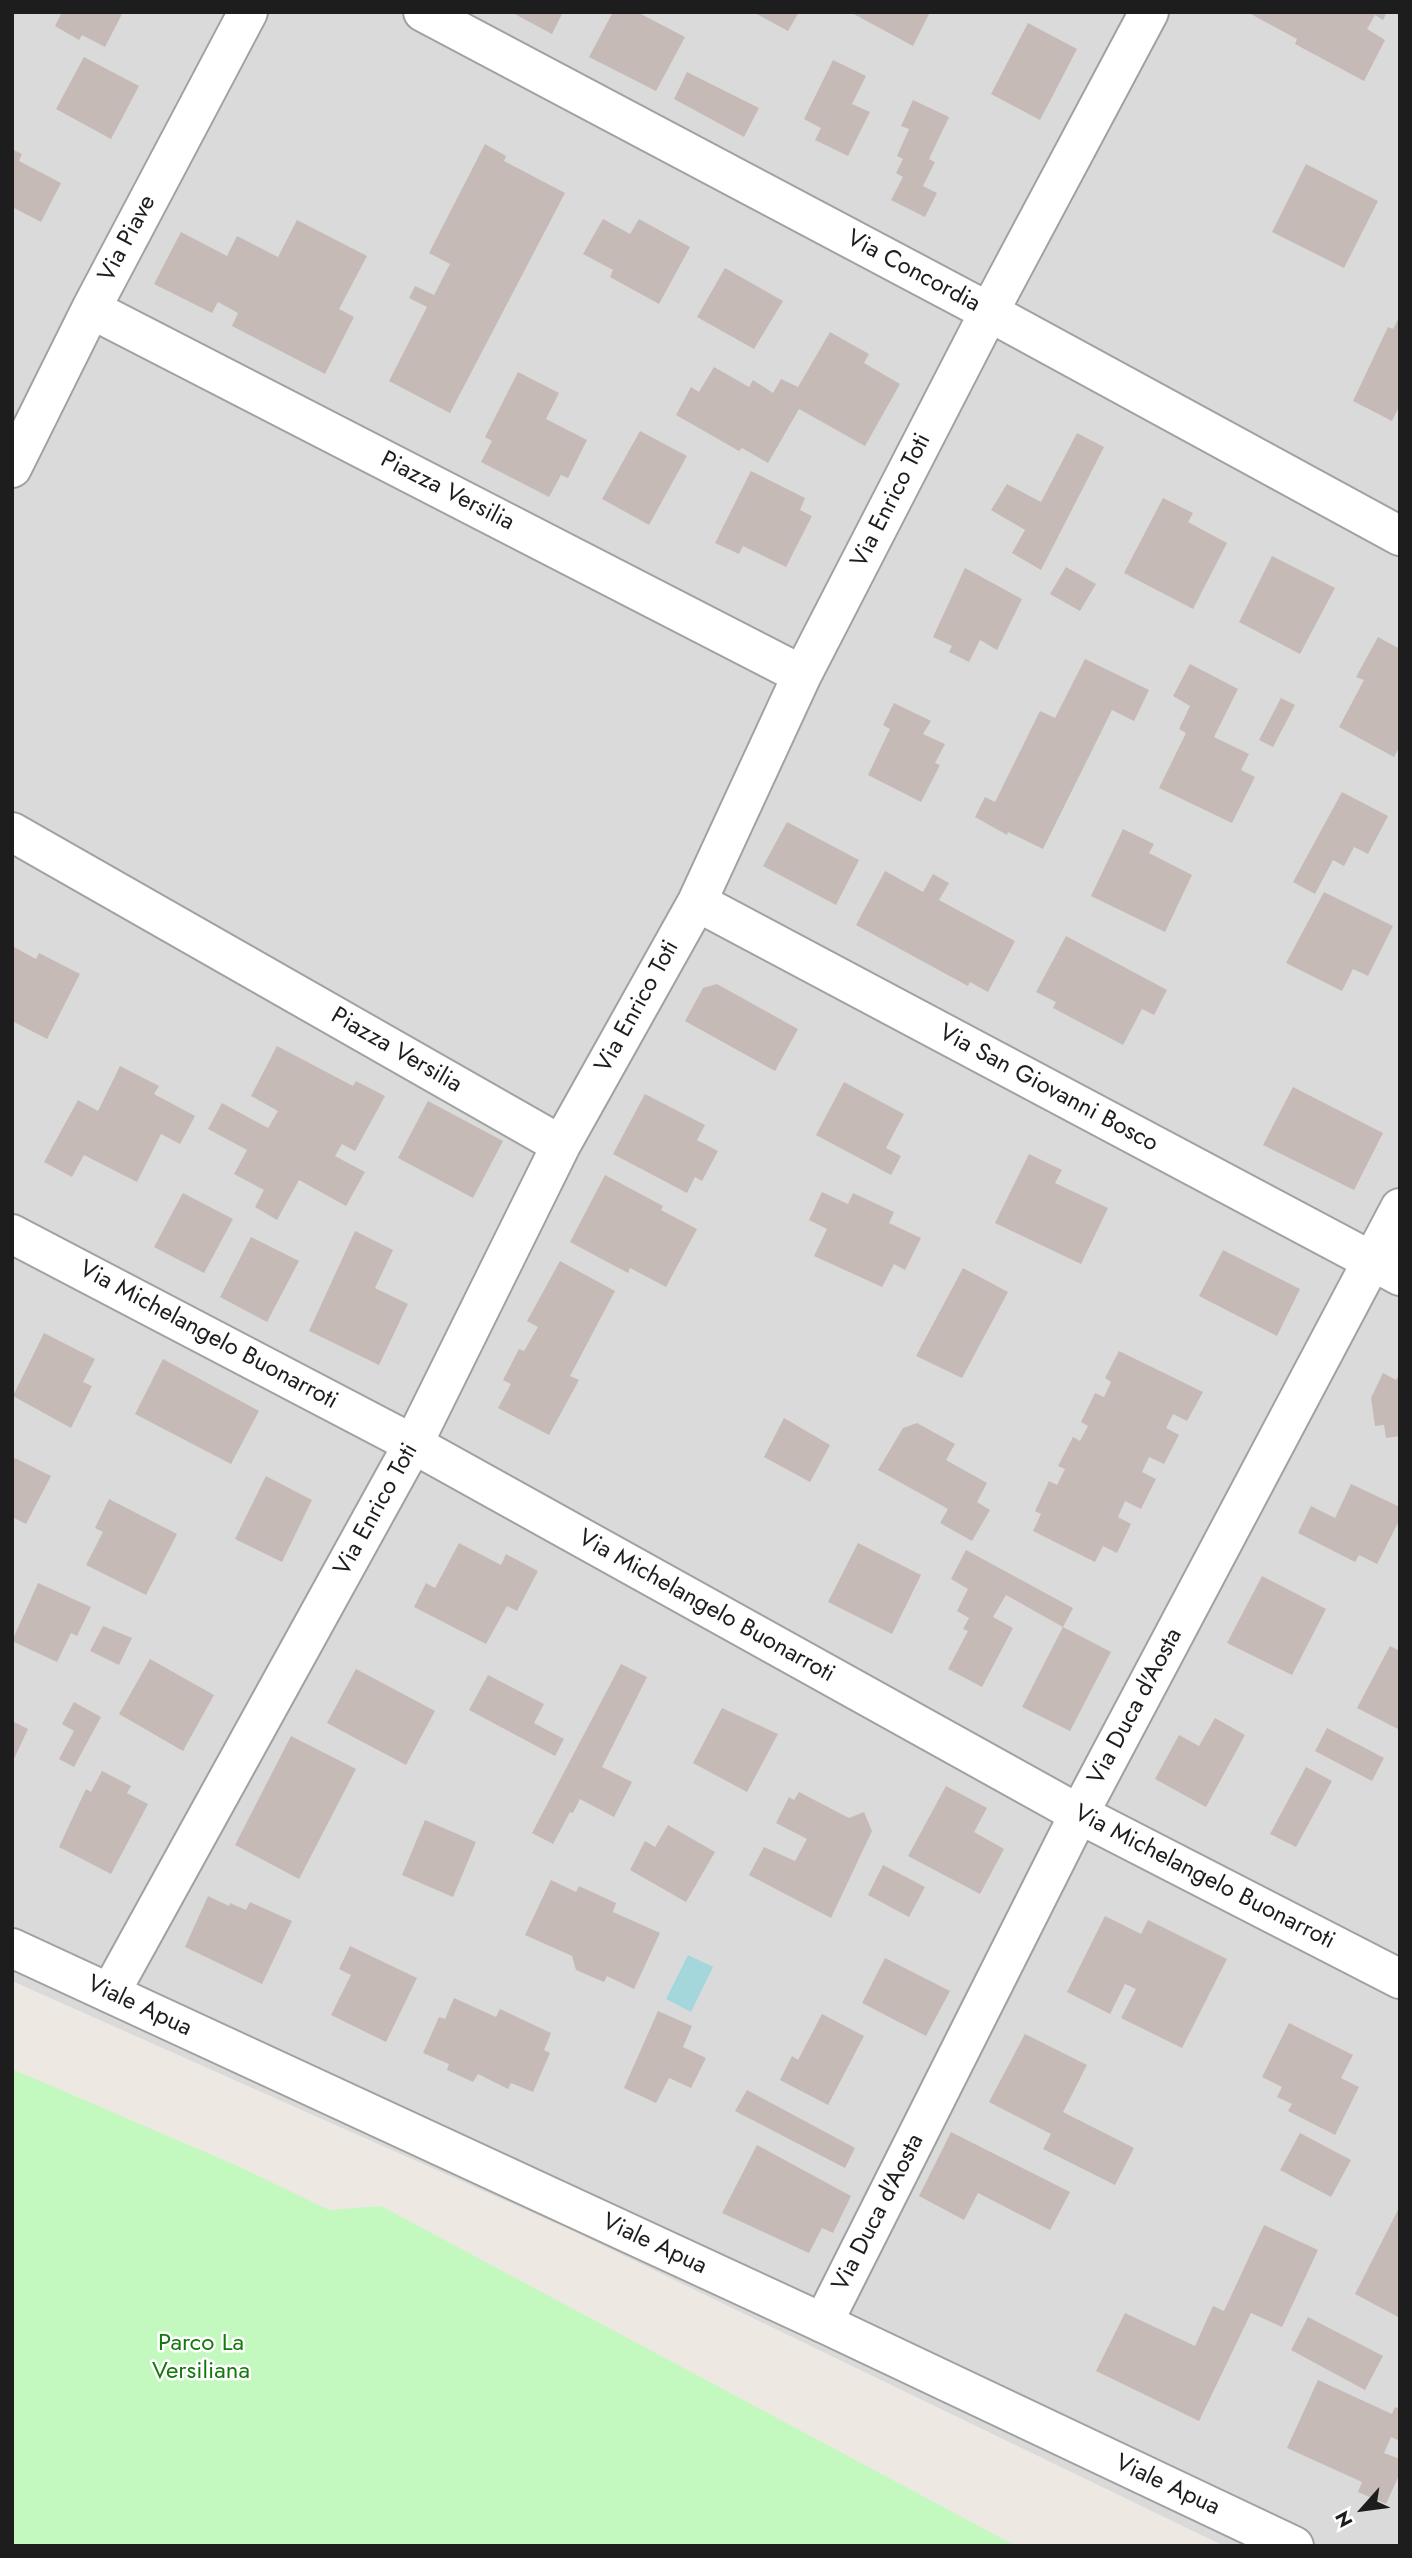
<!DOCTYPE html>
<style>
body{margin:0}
#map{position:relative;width:1412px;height:2558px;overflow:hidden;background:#eee8e3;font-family:Jost,sans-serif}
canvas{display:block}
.frame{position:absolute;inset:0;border:14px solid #1d1d1d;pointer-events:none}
.north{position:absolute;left:1328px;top:2474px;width:70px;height:70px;-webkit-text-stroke:5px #fff;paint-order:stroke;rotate:242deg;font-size:19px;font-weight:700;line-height:28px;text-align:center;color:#1d1d1d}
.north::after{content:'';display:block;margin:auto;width:24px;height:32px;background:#1d1d1d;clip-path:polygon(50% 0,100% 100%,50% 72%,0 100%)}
</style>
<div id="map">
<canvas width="1412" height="2558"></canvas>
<div class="frame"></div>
<div class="north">N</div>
</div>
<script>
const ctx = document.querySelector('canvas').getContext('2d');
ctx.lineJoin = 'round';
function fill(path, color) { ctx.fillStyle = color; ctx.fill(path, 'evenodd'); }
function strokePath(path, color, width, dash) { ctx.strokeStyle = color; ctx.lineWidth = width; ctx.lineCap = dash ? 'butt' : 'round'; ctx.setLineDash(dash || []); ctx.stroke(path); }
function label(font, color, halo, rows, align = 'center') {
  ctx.font = font + ' Jost,sans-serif'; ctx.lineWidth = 5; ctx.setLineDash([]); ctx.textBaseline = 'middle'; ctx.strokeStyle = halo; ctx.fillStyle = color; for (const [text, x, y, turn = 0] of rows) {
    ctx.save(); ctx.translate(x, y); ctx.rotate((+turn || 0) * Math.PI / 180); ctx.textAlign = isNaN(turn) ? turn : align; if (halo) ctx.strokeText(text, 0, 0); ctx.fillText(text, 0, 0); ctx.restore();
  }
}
const residential = new Path2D(`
 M 12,12 L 1400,12 L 1400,2546 L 1224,2546 L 569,2229 L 12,1981 Z`);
const park = new Path2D(`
 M 12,2069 L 240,2167 L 329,2210 L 381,2206 L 1016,2546 L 12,2546 Z`);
const water = new Path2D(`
 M 688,1955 L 713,1967 L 691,2012 L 666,1999 Z`);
const building = new Path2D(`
 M 62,12 L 123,12 L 105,47 L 82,35 L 79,40 L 55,26 Z
 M 511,12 L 563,12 L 552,34 Z
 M 613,12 L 637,12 L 685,37 L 656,91 L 589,57 Z
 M 753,12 L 799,12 L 788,31 Z
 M 850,12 L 930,12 L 913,46 Z
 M 1247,12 L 1387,12 L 1383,20 L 1375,15 L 1367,29 L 1385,40 L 1364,81 L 1295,44 L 1297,39 Z
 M 1028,23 L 1077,49 L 1040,120 L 991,94 Z
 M 84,57 L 139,86 L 111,139 L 56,109 Z
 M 833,60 L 866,76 L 852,104 L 870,112 L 848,156 L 815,140 L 821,128 L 804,119 Z
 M 687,72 L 759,108 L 744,137 L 674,99 Z
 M 913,100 L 949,117 L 929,159 L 935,162 L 923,186 L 937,193 L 925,217 L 891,200 L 903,177 L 896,173 L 903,159 L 897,156 L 909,129 L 901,126 Z
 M 485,144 L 506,156 L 504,161 L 565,193 L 450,413 L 389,381 L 427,307 L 409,298 L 415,286 L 434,295 L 450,264 L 429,253 Z
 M 12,149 L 22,154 L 19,161 L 61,183 L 41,222 L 12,207 Z
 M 1306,164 L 1378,201 L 1344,268 L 1272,232 Z
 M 603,219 L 630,234 L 639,219 L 690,247 L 659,304 L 610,277 L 613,270 L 583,254 Z
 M 297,220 L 367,256 L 339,309 L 354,317 L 325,374 L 232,326 L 238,313 L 218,302 L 212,313 L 154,284 L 181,232 L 227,256 L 237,236 L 278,257 Z
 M 725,268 L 783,301 L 754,349 L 697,317 Z
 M 1400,316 L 1400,405 L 1392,421 L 1353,401 L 1388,327 L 1393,329 Z
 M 830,332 L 869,354 L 864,363 L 900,384 L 865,446 L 799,409 L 768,463 L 742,448 L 739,451 L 676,415 L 691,387 L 699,392 L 714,367 L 749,387 L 753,380 L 773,393 L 781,379 L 798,387 Z
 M 518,372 L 559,393 L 546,419 L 587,440 L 568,478 L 561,475 L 549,497 L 481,462 L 492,441 L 485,437 Z
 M 640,431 L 687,456 L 649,525 L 602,499 Z
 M 1077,433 L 1104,447 L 1041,570 L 1012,553 L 1025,530 L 991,510 L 1007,484 L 1041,502 Z
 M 751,471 L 805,498 L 800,510 L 812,516 L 786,567 L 743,546 L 739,554 L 715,543 Z
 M 1163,498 L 1193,513 L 1188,522 L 1227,543 L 1193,609 L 1124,573 Z
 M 1272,556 L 1335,588 L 1300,654 L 1239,622 Z
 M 1066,567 L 1096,584 L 1080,611 L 1050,594 Z
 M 965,568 L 1022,599 L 997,650 L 980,640 L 969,662 L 949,652 L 952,646 L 933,637 Z
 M 1378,637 L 1400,649 L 1400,746 L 1394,757 L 1339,727 L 1364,680 L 1356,677 Z
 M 1085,659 L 1149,690 L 1134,721 L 1112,710 L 1043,849 L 1008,832 L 1007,835 L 975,817 L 985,797 L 995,802 L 1040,711 L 1055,718 Z
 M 1190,664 L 1238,689 L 1214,737 L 1249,754 L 1241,770 L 1255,777 L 1232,823 L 1159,788 L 1186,733 L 1179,729 L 1190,706 L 1173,696 Z
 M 1281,698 L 1295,705 L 1273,747 L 1259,740 Z
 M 894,703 L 931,721 L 923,734 L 945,744 L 935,763 L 940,765 L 921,802 L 868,775 L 890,729 L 883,725 Z
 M 1342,792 L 1388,816 L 1368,854 L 1354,847 L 1344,866 L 1333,860 L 1315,894 L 1293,882 Z
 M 787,822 L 859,860 L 836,905 L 763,866 Z
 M 1123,829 L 1154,844 L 1149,853 L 1192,875 L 1165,932 L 1091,896 Z
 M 885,871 L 923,892 L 933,874 L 949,883 L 939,900 L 1015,941 L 988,992 L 970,982 L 968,986 L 856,925 Z
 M 1324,892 L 1393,926 L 1368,976 L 1353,969 L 1342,991 L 1286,963 Z
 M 1066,936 L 1167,990 L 1154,1015 L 1142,1009 L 1123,1045 L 1053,1008 L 1056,1002 L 1036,992 Z
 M 12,946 L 36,959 L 39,953 L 80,974 L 47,1039 L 12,1021 Z
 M 717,984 L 798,1029 L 775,1071 L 685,1021 L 703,988 Z
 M 277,1046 L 353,1086 L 356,1081 L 385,1096 L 355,1151 L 342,1144 L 335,1156 L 365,1172 L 346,1206 L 299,1180 L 277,1220 L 255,1207 L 264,1190 L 234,1174 L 247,1150 L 208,1129 L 222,1103 L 268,1128 L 278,1111 L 251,1096 Z
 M 120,1066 L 159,1086 L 154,1094 L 195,1116 L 180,1144 L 161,1134 L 137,1182 L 84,1155 L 72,1177 L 44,1162 L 78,1100 L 98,1111 Z
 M 844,1082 L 904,1114 L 886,1148 L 901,1156 L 891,1175 L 816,1135 Z
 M 1293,1087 L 1383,1133 L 1354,1190 L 1263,1145 Z
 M 645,1094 L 705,1125 L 697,1140 L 718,1151 L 702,1181 L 695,1177 L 687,1193 L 613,1154 Z
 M 428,1101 L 503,1141 L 473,1198 L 398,1158 Z
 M 1029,1154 L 1062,1170 L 1055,1183 L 1108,1208 L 1081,1264 L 995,1223 Z
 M 605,1175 L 663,1206 L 661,1210 L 697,1229 L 666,1287 L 630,1268 L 628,1273 L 570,1242 Z
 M 822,1192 L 848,1204 L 853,1193 L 894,1212 L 889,1223 L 921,1238 L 905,1270 L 894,1264 L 882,1287 L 814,1256 L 827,1229 L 809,1220 Z
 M 183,1193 L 233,1219 L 204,1273 L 154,1247 Z
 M 355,1231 L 393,1250 L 375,1288 L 408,1304 L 379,1365 L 309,1331 Z
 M 251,1237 L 299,1261 L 267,1322 L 220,1297 Z
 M 1223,1250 L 1300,1289 L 1277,1336 L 1199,1296 Z
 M 560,1261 L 615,1291 L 570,1376 L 579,1380 L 549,1435 L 498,1408 L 511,1384 L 503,1380 L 519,1349 L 524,1351 L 538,1327 L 527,1321 Z
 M 963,1268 L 1008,1292 L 962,1378 L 916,1356 Z
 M 44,1333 L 95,1359 L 83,1382 L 92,1386 L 71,1428 L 13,1396 Z
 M 1119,1351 L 1203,1392 L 1187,1421 L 1173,1414 L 1166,1428 L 1179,1435 L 1164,1464 L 1149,1457 L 1142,1472 L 1156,1479 L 1141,1509 L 1125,1501 L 1118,1517 L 1131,1524 L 1117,1553 L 1103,1546 L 1095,1562 L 1033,1531 L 1041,1514 L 1035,1511 L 1049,1481 L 1057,1485 L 1065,1469 L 1058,1466 L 1073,1437 L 1080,1441 L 1088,1426 L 1081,1422 L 1095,1393 L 1104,1397 L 1111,1382 L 1105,1378 Z
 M 163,1359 L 259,1411 L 231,1464 L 135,1414 Z
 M 1383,1373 L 1396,1380 L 1400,1373 L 1400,1436 L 1386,1438 L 1384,1425 L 1375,1426 L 1371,1398 Z
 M 784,1418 L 830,1445 L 810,1482 L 764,1457 Z
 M 917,1423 L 955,1444 L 946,1460 L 987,1483 L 977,1502 L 990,1510 L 972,1541 L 940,1523 L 948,1509 L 878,1470 L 903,1428 Z
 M 15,1458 L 51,1476 L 26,1524 L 12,1517 L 12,1463 Z
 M 266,1476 L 312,1500 L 282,1562 L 235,1539 Z
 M 1351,1484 L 1400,1507 L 1400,1519 L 1377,1564 L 1359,1555 L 1355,1562 L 1298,1533 L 1311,1506 L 1335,1518 Z
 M 109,1499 L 177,1534 L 146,1595 L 86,1565 L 103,1532 L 95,1528 Z
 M 459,1543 L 501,1565 L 506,1554 L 538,1571 L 517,1611 L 507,1606 L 486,1644 L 414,1607 L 426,1583 L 435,1588 Z
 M 858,1543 L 921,1575 L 892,1634 L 828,1602 Z
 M 966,1550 L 1073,1608 L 1063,1627 L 1111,1652 L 1070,1731 L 1022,1707 L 1063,1627 L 1006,1595 L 993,1617 L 1013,1628 L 982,1687 L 948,1669 L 968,1631 L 963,1629 L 969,1618 L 957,1611 L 968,1589 L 951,1579 Z
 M 1262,1576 L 1326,1609 L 1292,1675 L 1227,1643 Z
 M 38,1583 L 91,1607 L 77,1636 L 71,1633 L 57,1662 L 12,1641 Z
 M 103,1626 L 132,1638 L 119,1665 L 90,1651 Z
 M 1390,1646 L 1400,1651 L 1400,1730 L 1357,1708 Z
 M 150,1659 L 214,1695 L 183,1751 L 119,1714 Z
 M 621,1664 L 647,1677 L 602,1767 L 632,1782 L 614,1817 L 580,1799 L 573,1813 L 570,1812 L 553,1844 L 532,1833 Z
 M 356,1669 L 435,1711 L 406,1765 L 327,1723 Z
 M 488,1675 L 544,1704 L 534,1723 L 564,1739 L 555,1756 L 469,1710 Z
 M 74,1702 L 101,1717 L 74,1767 L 59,1759 L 74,1731 L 62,1724 Z
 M 722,1708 L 778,1734 L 747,1792 L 693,1763 Z
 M 1215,1718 L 1245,1735 L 1206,1807 L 1155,1779 L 1179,1735 L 1199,1746 Z
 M 12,1721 L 28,1729 L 12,1763 Z
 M 1327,1728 L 1384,1758 L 1372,1781 L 1315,1751 Z
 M 291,1736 L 356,1769 L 299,1879 L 235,1845 Z
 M 1306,1767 L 1332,1781 L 1296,1847 L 1270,1834 Z
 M 102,1771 L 131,1786 L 127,1793 L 148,1804 L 111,1874 L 59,1847 L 86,1789 L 91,1792 Z
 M 946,1786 L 987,1808 L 974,1832 L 1004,1849 L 980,1894 L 908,1856 Z
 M 799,1792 L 849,1818 L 864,1812 L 872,1831 L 831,1918 L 749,1875 L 764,1847 L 795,1861 L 807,1839 L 776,1823 L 789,1797 L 794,1800 Z
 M 425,1820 L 476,1842 L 453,1897 L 402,1875 Z
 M 668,1825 L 715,1852 L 686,1902 L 630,1870 L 645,1841 L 655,1847 Z
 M 883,1865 L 925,1887 L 909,1917 L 868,1895 Z
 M 551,1880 L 576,1892 L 579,1886 L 616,1903 L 613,1912 L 660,1933 L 634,1989 L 607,1976 L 604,1982 L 576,1970 L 572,1956 L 525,1935 Z
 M 208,1896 L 229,1906 L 230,1903 L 246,1910 L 250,1902 L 292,1921 L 262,1984 L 185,1947 Z
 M 1105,1916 L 1141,1934 L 1148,1920 L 1227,1959 L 1182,2048 L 1121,2018 L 1136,1989 L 1125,1984 L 1110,2014 L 1067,1992 Z
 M 350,1946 L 417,1978 L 386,2042 L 331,2015 L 351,1975 L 339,1969 Z
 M 885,1958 L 950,1991 L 926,2036 L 862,2003 Z
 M 454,1998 L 496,2017 L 500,2009 L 551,2033 L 544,2050 L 550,2053 L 533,2092 L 511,2083 L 508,2089 L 478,2074 L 473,2082 L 447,2070 L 449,2064 L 423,2053 L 439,2017 L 445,2019 Z
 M 658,2011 L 692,2026 L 683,2047 L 706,2058 L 691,2088 L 669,2078 L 656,2103 L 624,2088 Z
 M 822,2014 L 864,2036 L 828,2105 L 780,2080 L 792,2056 L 798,2060 Z
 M 1289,2023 L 1353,2055 L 1341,2078 L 1359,2087 L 1335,2135 L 1288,2111 L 1292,2104 L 1277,2097 L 1282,2087 L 1262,2077 Z
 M 1025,2034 L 1087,2065 L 1063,2112 L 1134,2148 L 1115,2185 L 1043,2149 L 1051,2134 L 989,2102 Z
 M 747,2090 L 855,2148 L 845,2168 L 735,2111 Z
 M 951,2132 L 1070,2192 L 1050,2230 L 978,2193 L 964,2220 L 919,2196 Z
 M 1300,2133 L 1351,2160 L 1331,2197 L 1280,2170 Z
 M 757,2145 L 851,2196 L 833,2233 L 822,2228 L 809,2253 L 722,2213 Z
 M 1400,2206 L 1400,2318 L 1355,2294 Z
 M 1264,2225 L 1318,2250 L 1282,2327 L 1251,2313 L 1199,2421 L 1096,2371 L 1125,2313 L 1195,2346 L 1213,2306 L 1224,2311 Z
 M 1308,2317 L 1383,2356 L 1365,2390 L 1291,2350 Z
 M 1318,2380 L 1392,2414 L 1395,2407 L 1400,2409 L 1400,2441 L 1391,2437 L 1384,2453 L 1400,2459 L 1400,2473 L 1386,2504 L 1358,2492 L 1362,2482 L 1287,2448 Z`);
const minor = new Path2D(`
 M 423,12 L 989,312 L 1400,536
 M 91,309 L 802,675
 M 12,468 L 91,309 L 248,12
 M 12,832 L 561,1145
 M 697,902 L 1400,1276
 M 12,1234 L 413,1444 L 1079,1814 L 1400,1979
 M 110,1993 L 413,1444 L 561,1145 L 697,902 L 802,675 L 989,312 L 1149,12
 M 823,2323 L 1079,1814 L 1400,1208`);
const tertiary = new Path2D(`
 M 12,1948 L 823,2323 L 1294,2546`);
const streetNames = [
 ["Via Piave",128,239,-62],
 ["Via Concordia",913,272,28],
 ["Piazza Versilia",447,492,27],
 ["Via Enrico Toti",892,501,-63],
 ["Via Enrico Toti",638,1007,-61],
 ["Piazza Versilia",396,1051,30],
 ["Via San Giovanni Bosco",1048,1089,28],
 ["Via Michelangelo Buonarroti",208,1336,28],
 ["Via Enrico Toti",377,1510,-61],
 ["Via Michelangelo Buonarroti",706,1607,29],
 ["Via Duca d'Aosta",1136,1707,-62],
 ["Via Michelangelo Buonarroti",1204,1878,27],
 ["Viale Apua",139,2007,25],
 ["Via Duca d'Aosta",879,2213,-63],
 ["Viale Apua",654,2245,25],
 ["Viale Apua",1167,2486,25]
];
const parkNames = [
 ["Parco La",201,2344],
 ["Versiliana",201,2372]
];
fill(residential, '#dbdada');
fill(park, '#c3f8bf');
fill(water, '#a3d7db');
fill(building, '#c5bab6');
strokePath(minor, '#a1a1a1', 42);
strokePath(tertiary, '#a1a1a1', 42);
strokePath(minor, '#fff', 38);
strokePath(tertiary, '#fff', 38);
label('24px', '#1d1d1d', '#fff', streetNames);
label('24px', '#14790d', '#fff', parkNames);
</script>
